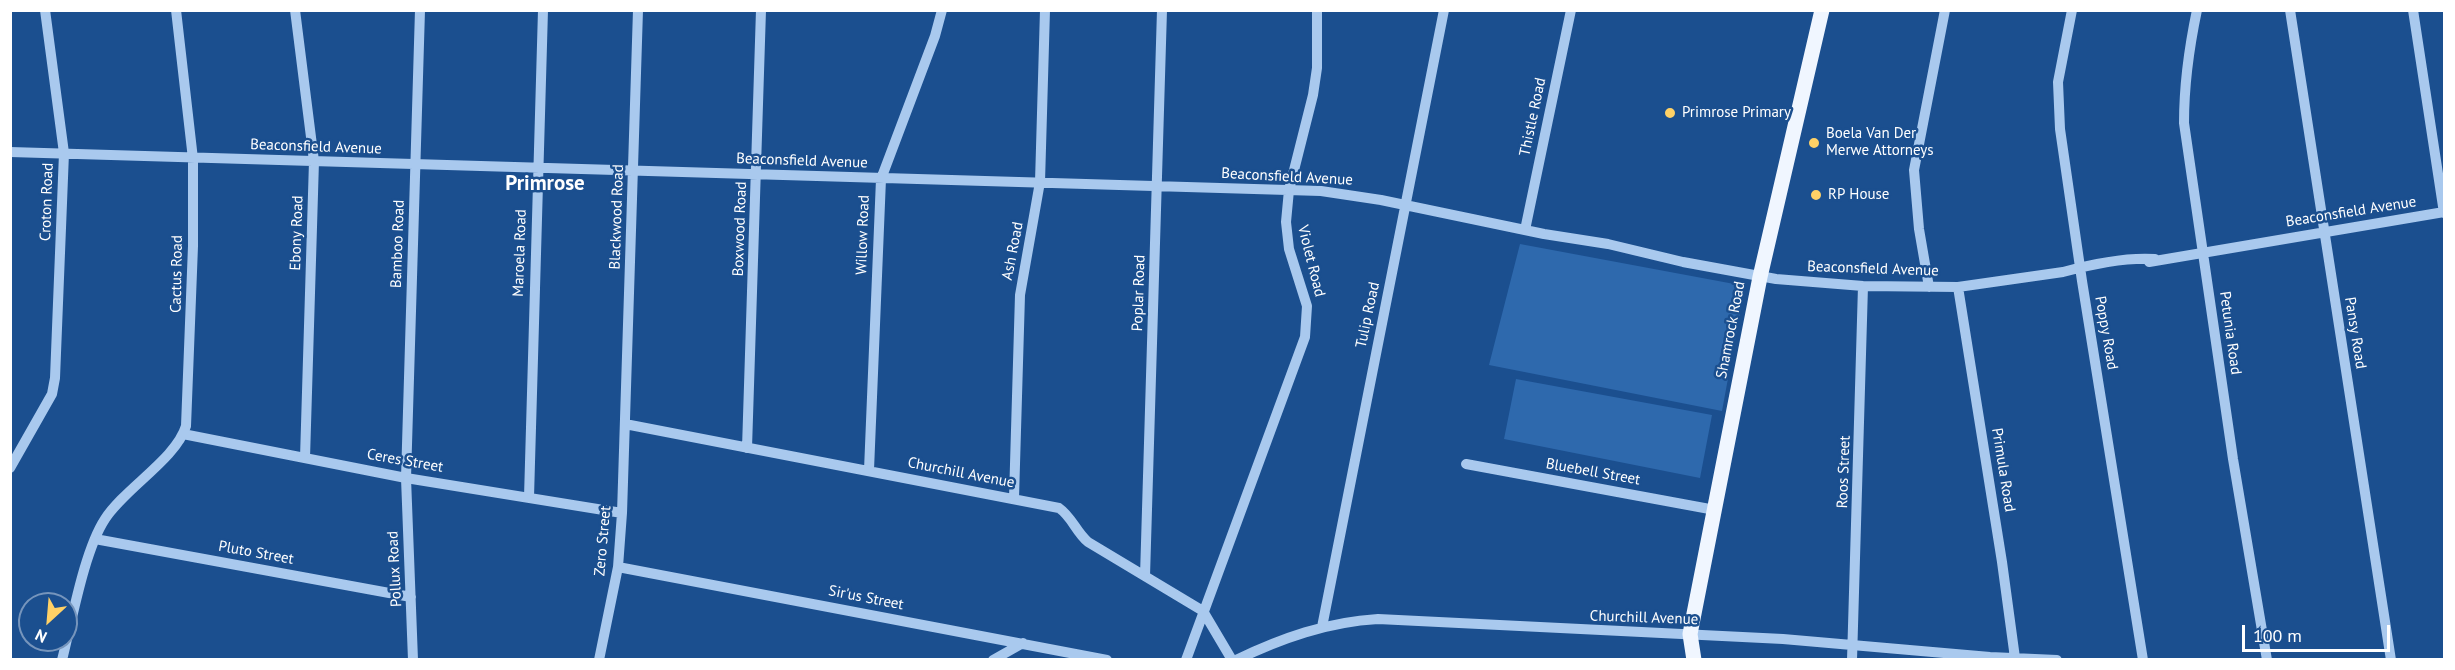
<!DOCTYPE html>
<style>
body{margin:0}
#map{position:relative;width:2455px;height:670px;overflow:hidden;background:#1b4f8f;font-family:"PT Sans",sans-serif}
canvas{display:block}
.frame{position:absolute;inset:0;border:12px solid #fff;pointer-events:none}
.north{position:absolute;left:18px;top:592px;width:60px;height:60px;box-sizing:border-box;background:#1b4f8f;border:2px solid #7695bc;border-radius:50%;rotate:206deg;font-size:16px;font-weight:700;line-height:24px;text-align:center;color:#fff}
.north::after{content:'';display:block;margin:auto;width:21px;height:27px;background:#ffd166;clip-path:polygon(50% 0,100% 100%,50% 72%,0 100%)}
.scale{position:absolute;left:2242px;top:625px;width:148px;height:27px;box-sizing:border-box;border:3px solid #fff;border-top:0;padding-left:8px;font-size:18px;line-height:21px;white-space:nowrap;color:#fff;-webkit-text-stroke:4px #1b4f8f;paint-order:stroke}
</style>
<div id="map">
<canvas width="2455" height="670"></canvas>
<div class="frame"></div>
<div class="north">N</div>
<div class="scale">100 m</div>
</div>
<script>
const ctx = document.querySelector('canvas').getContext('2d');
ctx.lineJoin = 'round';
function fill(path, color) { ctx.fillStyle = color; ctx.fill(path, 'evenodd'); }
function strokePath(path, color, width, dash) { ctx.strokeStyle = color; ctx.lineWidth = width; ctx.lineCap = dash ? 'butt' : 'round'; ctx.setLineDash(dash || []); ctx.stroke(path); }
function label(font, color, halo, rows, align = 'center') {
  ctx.font = font + ' "PT Sans",sans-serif'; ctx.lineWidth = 5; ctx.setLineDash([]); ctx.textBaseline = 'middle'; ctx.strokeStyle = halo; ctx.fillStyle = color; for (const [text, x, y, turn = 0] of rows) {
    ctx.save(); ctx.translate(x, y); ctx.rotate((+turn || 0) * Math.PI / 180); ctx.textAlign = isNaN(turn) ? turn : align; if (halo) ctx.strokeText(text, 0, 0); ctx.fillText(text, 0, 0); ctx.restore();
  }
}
const green = new Path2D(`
 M 1520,244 L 1745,286 L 1722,411 L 1489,365 Z
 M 1516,379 L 1712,415 L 1700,478 L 1504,439 Z`);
const minor = new Path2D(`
 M 295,10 L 314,161 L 305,458
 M 2072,10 L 2058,82 L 2060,129 L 2082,281 L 2143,660
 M 2197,10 C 2189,48 2184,84 2184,123 L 2233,459 L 2267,660
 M 2290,10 L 2391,660
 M 2413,10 L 2444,213
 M 10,152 L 1321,191 L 1381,200 L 1544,234 L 1608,244 L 1683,262 L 1776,279 L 1863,286 L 1958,287 L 2063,272 C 2092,264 2125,257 2155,259
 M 1525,230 L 1571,10
 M 2149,262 L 2444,212
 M 1929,287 L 1919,229 L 1914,170 L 1945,10
 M 1958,287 L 2002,562 L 2015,658
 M 625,424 L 1059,508 C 1072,517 1076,532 1088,542 L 1203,611 L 1232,660
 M 183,434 L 406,478 L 622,513
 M 747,448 L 761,10
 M 1466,464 L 1715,510
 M 10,468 L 52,394 L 55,378 L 64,153 L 45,10
 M 869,470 L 881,179 L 935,36 L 942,10
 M 529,497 L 543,10
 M 1014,498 L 1020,295 L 1040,182 L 1045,10
 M 95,539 L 411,597
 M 618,567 L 1107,660
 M 1145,576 L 1162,10
 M 1322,627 L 1444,10
 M 62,660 C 72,621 84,551 105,519 C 125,488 176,459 186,426 L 193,246 L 193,159 L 176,10
 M 413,660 L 406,478 L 420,10
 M 599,660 L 618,567 L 622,513 L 638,10
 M 993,660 L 1023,643
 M 1186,660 L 1305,337 L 1307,306 L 1289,249 L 1286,222 L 1289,190 L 1313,95 L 1317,68 L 1317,10
 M 1236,660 C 1282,638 1327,622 1378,619 L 1783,639 L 1990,657 L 2057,660
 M 1852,660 L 1863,286`);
const major = new Path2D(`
 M 1694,660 L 1690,634 L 1760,277 L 1822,10`);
const markers = [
 [1670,113,6,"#ffd166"],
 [1814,143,6,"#ffd166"],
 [1816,195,6,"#ffd166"]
];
const poiNames = [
 ["Primrose Primary",1682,113],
 ["Boela Van Der",1826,134],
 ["Merwe Attorneys",1826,151],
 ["RP House",1828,195]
];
const streetNames = [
 ["Thistle Road",1533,117,-78],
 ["Beaconsfield Avenue",316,147,2],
 ["Beaconsfield Avenue",802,161,2],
 ["Beaconsfield Avenue",1287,177,3],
 ["Croton Road",47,202,-88],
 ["Beaconsfield Avenue",2351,212,-9],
 ["Blackwood Road",617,217,-88],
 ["Boxwood Road",740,229,-88],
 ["Ebony Road",297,233,-88],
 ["Willow Road",863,235,-88],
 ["Bamboo Road",398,244,-88],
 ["Ash Road",1013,251,-79],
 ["Maroela Road",520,253,-88],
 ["Violet Road",1311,261,76],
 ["Beaconsfield Avenue",1873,269,2],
 ["Cactus Road",177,274,-89],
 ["Poplar Road",1139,293,-88],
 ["Tulip Road",1368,315,-78],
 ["Shamrock Road",1731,330,-79],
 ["Poppy Road",2106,333,80],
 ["Petunia Road",2230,333,82],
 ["Pansy Road",2355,333,81],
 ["Ceres Street",405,461,10],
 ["Primula Road",2003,470,81],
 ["Bluebell Street",1593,472,10],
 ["Roos Street",1844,472,-88],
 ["Churchill Avenue",961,473,11],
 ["Zero Street",603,541,-85],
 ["Pluto Street",256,553,10],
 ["Pollux Road",395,569,-93],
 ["Sir'us Street",866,598,11],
 ["Churchill Avenue",1644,618,2]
];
const districtNames = [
 ["Primrose",545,184]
];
fill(green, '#2e69ad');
strokePath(minor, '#a9c9ee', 10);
strokePath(major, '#f0f6ff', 15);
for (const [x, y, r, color] of markers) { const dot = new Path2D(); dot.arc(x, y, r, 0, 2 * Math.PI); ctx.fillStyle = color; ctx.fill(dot); strokePath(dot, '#1b4f8f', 2); }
label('15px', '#fff', '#1b4f8f', poiNames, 'left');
label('15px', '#fff', '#1b4f8f', streetNames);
label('bold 21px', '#fff', '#1b4f8f', districtNames);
</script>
